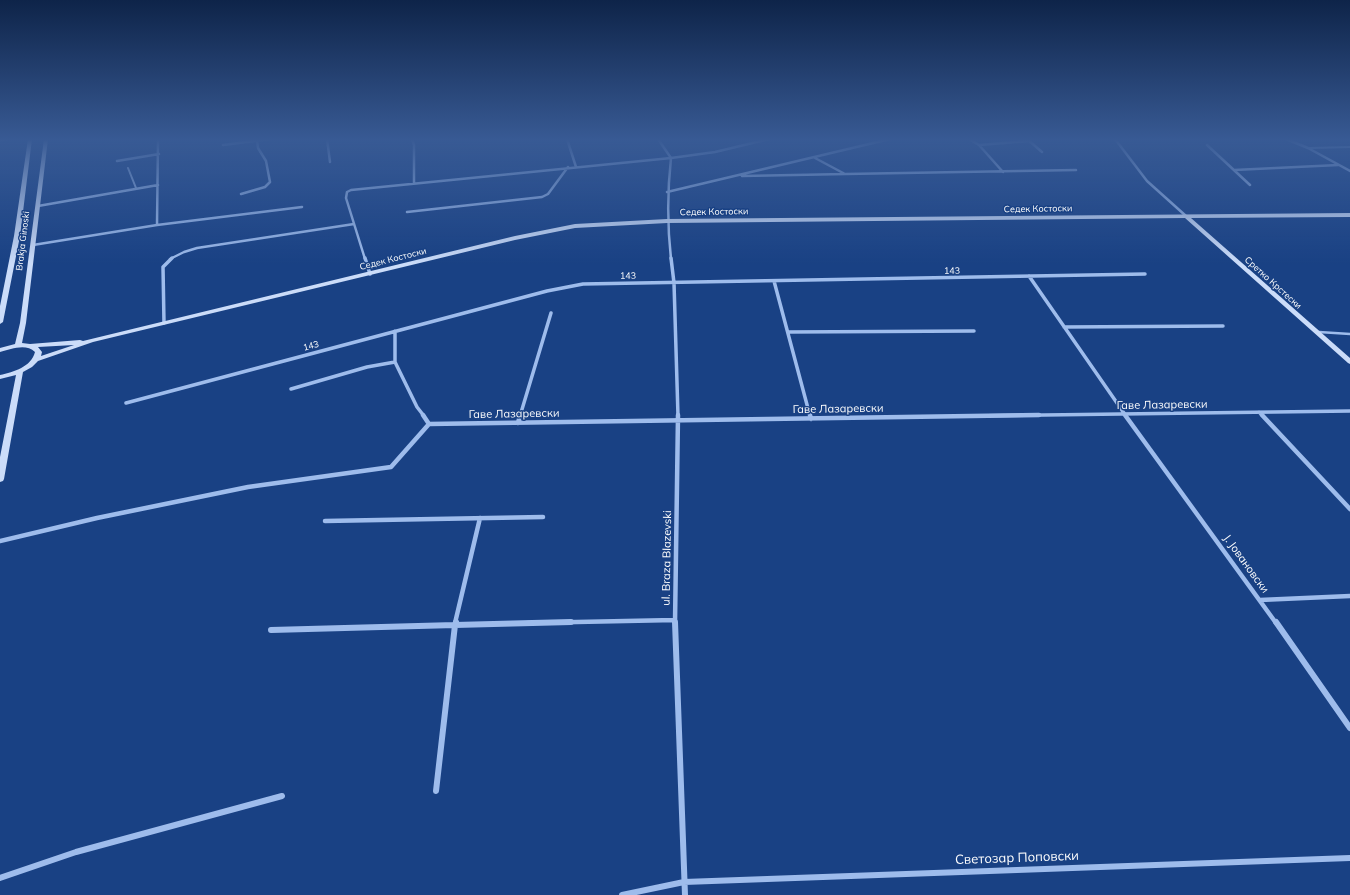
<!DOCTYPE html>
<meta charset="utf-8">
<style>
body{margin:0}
canvas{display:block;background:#194184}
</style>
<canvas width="1350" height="895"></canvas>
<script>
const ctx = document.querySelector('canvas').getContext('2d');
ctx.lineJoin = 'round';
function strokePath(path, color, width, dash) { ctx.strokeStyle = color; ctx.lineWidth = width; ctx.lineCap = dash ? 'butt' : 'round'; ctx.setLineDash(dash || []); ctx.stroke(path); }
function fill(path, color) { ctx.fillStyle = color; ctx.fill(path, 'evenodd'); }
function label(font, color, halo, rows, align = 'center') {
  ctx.font = font + ' Mulish,sans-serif'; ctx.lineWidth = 3; ctx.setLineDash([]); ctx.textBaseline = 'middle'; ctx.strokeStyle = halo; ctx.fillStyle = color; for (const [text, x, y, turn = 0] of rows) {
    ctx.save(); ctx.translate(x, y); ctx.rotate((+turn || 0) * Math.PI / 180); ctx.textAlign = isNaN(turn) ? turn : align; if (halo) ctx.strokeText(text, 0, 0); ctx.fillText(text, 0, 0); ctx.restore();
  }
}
const laneFar1 = new Path2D(`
 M 1308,148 L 1350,147
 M 128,168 L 136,188`);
const lane = new Path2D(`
 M 1319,332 L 1350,334`);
const streetFar3 = new Path2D(`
 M 327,139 L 330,162
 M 412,139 L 414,145 L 414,183
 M 567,139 L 576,167
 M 658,139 L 671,158 C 667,194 667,223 671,259
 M 969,139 L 979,145 L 1003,172
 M 1027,139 L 1042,152
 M 1115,139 L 1147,181 L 1186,216
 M 1286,139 L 1308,148 L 1350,171
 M 0,140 L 8,139
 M 223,145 L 270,139
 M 979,145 L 1028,141
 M 1207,145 L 1250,185
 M 815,158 L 845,174 L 1076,170
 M 117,161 L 159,154
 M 1234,170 L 1338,165
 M 742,176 L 845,174
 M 667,192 L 890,139
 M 241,194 L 265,187 L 270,182 L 266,161 L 258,148 L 257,140
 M 38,206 L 158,185
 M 407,212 L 542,197 L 548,194 L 568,167
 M 157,225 L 158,139
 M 33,245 L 157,225 L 302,207
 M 170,259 L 184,252 L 197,248 L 354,224
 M 365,259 L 346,198 L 347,192 L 351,190 L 671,158 L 715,152 L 769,139`);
const streetFar2 = new Path2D(`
 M 365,258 L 370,274
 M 671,258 L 674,283 L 678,416
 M 1029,276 L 1126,416
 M 774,281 L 810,416
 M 164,323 L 163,267 L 172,258
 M 1064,327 L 1223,326
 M 395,331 L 395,362 L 417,407 L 424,416
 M 788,332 L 974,331
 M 291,389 L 367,367 L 395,362
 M 126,403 L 547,291 L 583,284 L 1145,274
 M 1259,412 L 1263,416
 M 520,416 L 551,313
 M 968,416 L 1350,411`);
const streetFar1 = new Path2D(`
 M 423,415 L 429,424 L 1039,415
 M 810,415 L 811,419
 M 1125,415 L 1276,623
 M 1262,415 L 1350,509
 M 518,423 L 520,415
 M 325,521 L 543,517
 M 0,541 L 97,518 L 248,487 L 391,467 L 429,424
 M 1260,600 L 1350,596
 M 455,623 L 480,518
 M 527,623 L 675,620
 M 675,623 L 678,415`);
const street = new Path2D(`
 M 675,622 L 685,895
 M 1276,622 L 1350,728
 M 271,630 L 455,625 L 456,622
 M 436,791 L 455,625 L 571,622
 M 0,878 L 76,852 L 282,796
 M 622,895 L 684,882 L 1350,858`);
const secondary = new Path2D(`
 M 28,139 L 32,139 L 20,236 L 3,322 L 0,324 L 0,306 L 14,236 Z
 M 44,139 L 48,139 L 26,323 L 22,343 L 30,344 L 80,340 L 83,341 L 515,236 L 575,224 L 667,219 L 1350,213 L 1350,217 L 1191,218 L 1350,358 L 1350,364 L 1348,363 L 1185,218 L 667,223 L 575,228 L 515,240 L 93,342 L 38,361 L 32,367 L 23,372 L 4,479 L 3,481 L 0,482 L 0,457 L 16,375 L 0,379 L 0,375 C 14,372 31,367 35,352 C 26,343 11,349 0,352 L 0,348 L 15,344 L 20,323 ZM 74,345 L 41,356 L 42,352 L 38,347 Z`);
const farStreetnames = [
 ["Седек Костоски",1038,209,-1],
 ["Седек Костоски",714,212,-1],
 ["Brakja Ginoski",23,241,-83],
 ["Седек Костоски",393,259,-14],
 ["143",952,271,-1],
 ["143",628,276,-1],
 ["Сретко Крстески",1273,283,42],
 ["143",311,346,-15]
];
const streetNames = [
 ["Гаве Лазаревски",1162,405,-1],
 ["Гаве Лазаревски",838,409,-1],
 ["Гаве Лазаревски",514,414,-1],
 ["ul. Braza Blazevski",667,558,-89],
 ["Ј. Јовановски",1246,564,54]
];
const nearStreetnames = [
 ["Светозар Поповски",1017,858,-2]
];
strokePath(laneFar1, '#9ebcec', 2);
strokePath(lane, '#9ebcec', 2.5);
strokePath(streetFar3, '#9ebcec', 2.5);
strokePath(streetFar2, '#9ebcec', 3.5);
strokePath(streetFar1, '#9ebcec', 4.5);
strokePath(street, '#9ebcec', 6);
fill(secondary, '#cbdcf9');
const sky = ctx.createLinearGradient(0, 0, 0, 264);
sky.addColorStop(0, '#0e2449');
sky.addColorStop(0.53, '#385a94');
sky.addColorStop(1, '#385a9400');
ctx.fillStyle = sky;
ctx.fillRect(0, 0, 1350, 264);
label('9px', '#fff', '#194184', farStreetnames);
label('11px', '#fff', '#194184', streetNames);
label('13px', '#fff', '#194184', nearStreetnames);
</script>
